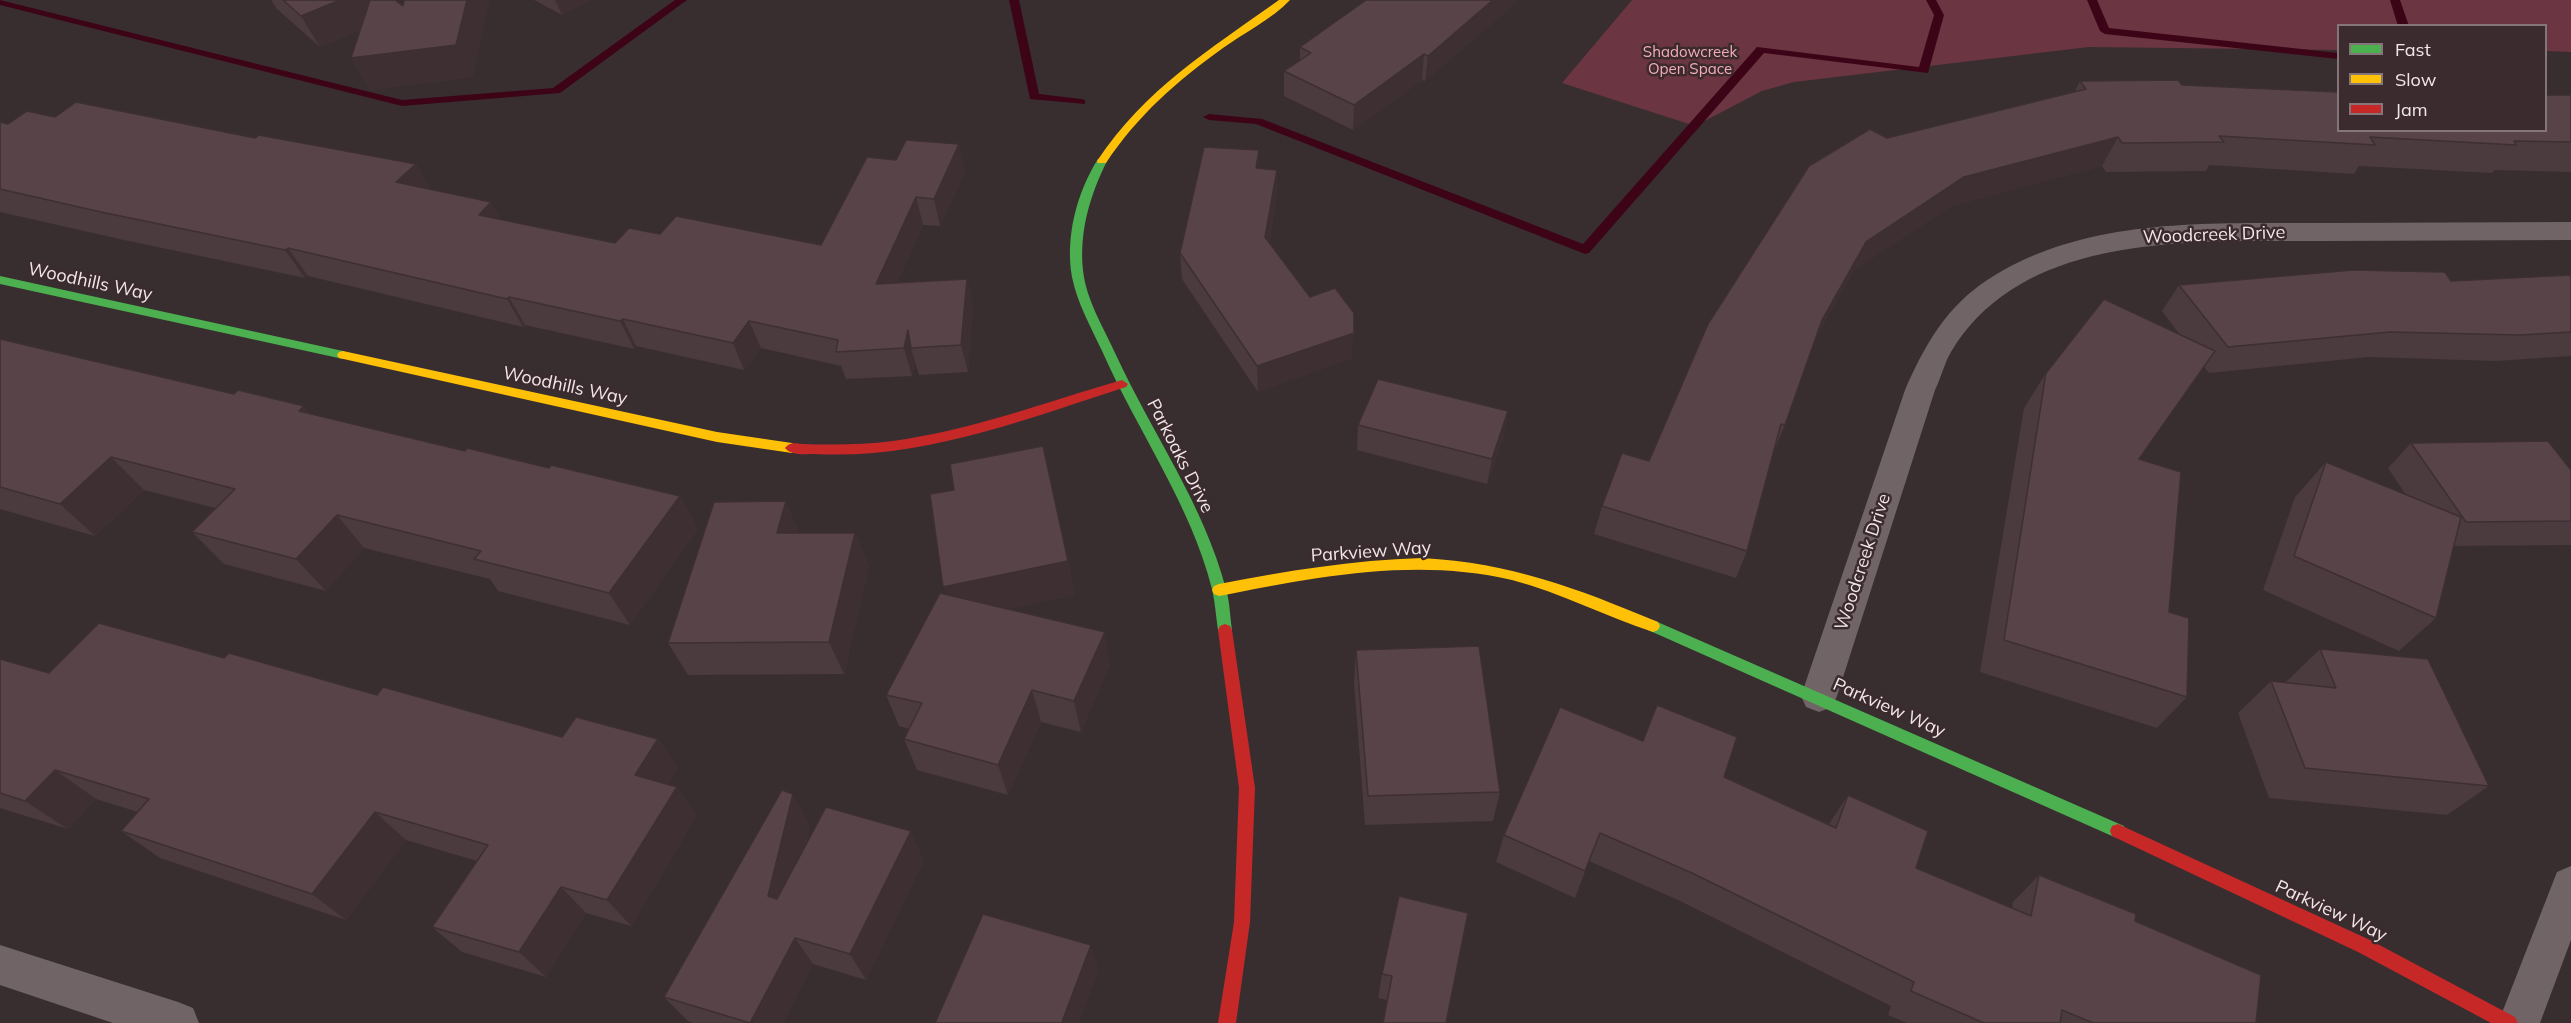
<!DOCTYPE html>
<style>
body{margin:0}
#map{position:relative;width:2571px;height:1023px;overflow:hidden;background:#382e30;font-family:Mulish,sans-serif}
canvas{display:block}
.legend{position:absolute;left:2337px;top:24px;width:210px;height:108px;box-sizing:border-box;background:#3b2b2e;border:2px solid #847678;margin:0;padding:8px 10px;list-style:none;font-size:18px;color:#f1e7e8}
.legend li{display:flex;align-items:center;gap:12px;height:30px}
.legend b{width:30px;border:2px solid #847678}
</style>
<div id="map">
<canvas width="2571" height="1023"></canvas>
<ul class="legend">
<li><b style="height:8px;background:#4caf50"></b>Fast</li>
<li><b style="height:8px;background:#ffc107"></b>Slow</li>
<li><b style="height:8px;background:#c62828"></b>Jam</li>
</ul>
</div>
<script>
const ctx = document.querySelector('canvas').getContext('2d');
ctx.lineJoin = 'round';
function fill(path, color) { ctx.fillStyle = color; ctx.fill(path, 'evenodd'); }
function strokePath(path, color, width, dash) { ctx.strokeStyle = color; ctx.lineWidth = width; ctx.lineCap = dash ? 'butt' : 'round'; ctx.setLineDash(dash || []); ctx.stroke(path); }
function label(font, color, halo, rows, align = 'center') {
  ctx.font = font + ' Mulish,sans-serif'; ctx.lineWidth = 5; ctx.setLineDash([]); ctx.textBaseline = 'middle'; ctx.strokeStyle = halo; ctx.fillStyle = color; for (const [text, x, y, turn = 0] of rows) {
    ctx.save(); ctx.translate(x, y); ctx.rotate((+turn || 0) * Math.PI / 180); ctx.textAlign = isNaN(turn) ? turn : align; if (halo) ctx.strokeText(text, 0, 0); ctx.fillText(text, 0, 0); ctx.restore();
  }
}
const green = new Path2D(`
 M 1632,0 L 2571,0 L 2571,52 L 2546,51 L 2546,26 L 2338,26 L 2338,50 L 2089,47 L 1794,82 L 1762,91 L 1695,126 L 1562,83 Z`);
const stream = new Path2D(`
 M 0,0 L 402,100 L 553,88 L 675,0 L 687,0 L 560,93 L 402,106 L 0,5 Z
 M 1009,0 L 1019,0 L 1039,94 L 1081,99 L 1085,100 L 1085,104 L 1030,99 Z
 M 1926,0 L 1936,0 L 1944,15 L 1928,73 L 1764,53 L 1589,253 L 1585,254 L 1256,124 L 1209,120 L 1203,117 L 1209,114 L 1262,119 L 1583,244 L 1757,47 L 1919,67 L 1934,15 Z
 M 2087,0 L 2097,0 L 2109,28 L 2338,53 L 2338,59 L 2105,34 L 2100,31 Z
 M 2390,0 L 2400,0 L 2409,26 L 2398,26 Z`);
const street = new Path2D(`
 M 2571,222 L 2571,240 C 2488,240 2404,241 2321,241 C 2198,242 2025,229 1951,352 C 1944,364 1941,378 1935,390 L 1837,696 L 1832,707 L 1819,712 L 1806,707 L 1801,696 L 1905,390 C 1923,349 1943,312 1980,285 C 2081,214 2213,224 2331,223 C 2411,223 2491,222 2571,222 Z
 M 2571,866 L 2571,940 L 2540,1023 L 2498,1023 L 2557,872 Z
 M 0,945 L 178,1002 L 193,1008 L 199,1023 L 113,1023 L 0,985 Z`);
const fast = new Path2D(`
 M 1102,158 L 1107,161 C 1090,195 1079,232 1083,270 C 1086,300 1104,328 1116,355 C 1152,433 1204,505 1226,589 C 1230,603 1230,617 1232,630 L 1230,634 L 1225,636 L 1220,634 L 1218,630 C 1216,617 1215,602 1212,589 C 1191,505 1138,432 1103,353 C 1092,329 1077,303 1072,277 C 1065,237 1077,192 1098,159 Z
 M 0,276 L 343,351 L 349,355 L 343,359 L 0,284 Z
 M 1653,620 L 2124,826 L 2126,831 L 2124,836 L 2118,838 L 2112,836 L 1648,630 L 1646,626 L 1648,622 Z`);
const slow = new Path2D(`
 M 1279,0 L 1290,0 C 1272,19 1244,33 1223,48 C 1177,81 1137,116 1106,163 L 1098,163 L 1097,161 C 1145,89 1209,50 1279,0 Z
 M 343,351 L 717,432 L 792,443 L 799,448 L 792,453 L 717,442 L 339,358 L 337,355 L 339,352 Z
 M 1422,558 C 1512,563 1576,588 1658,622 L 1660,626 L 1658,630 L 1653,632 C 1605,616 1561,593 1512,580 C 1415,557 1315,577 1219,596 L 1214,594 L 1212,590 L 1214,586 L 1219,584 C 1286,571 1353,560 1422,558 Z`);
const jam = new Path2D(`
 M 1122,380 L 1128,384 L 1126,387 C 1026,419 922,460 815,454 C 806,454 791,456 785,448 C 790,442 794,443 802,444 C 832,445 862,445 893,441 C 972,430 1046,402 1122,380 Z
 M 1225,624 L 1230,626 L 1232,630 L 1255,788 L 1250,922 L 1236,1023 L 1218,1023 L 1234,922 L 1239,788 L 1218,630 L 1220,626 Z
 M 2118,824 L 2370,940 L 2515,1017 L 2518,1023 L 2491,1023 L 2358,952 L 2112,836 L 2110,831 L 2112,826 Z`);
const wall = new Path2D(`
 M 271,0 L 395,0 L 473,77 L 370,90 L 351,58 L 360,30 L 320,47 L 277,9 Z
 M 534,0 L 591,0 L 562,15 Z
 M 1519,0 L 1425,81 L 1422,80 L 1353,130 L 1284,96 L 1284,71 L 1300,60 L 1300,47 Z
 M 2080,81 L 2182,85 L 2338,130 L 2571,95 L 2571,172 L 2495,170 L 2492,173 L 2359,166 L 2354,174 L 2209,165 L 2206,171 L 2106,172 L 2102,166 L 1951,206 L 1854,270 L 1814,341 L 1785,425 L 1774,451 L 1747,551 L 1736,578 L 1594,534 L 1602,506 L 1649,461 L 1887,138 L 2075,91 Z
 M 55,117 L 255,138 L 416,164 L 431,190 L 501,219 L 615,243 L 660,234 L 821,245 L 896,160 L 959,144 L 965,172 L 940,226 L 923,225 L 897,283 L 967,279 L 973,307 L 968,372 L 919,375 L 915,362 L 912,376 L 846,379 L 841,366 L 761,348 L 744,370 L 636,346 L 634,349 L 525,325 L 523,327 L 308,276 L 305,278 L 124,240 L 0,212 L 0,122 L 8,124 Z
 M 1260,169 L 1277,170 L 1277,196 L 1269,243 L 1352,358 L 1258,392 L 1182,279 L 1180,253 Z
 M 2571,275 L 2571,356 L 2496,361 L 2369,357 L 2209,373 L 2204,367 L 2139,459 L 2187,697 L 2157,728 L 1980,672 L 2024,408 L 2046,373 L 2180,335 L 2162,311 L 2179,285 L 2451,281 Z
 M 0,339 L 234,394 L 304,406 L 310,414 L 465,451 L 549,468 L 680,496 L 698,529 L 630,625 L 498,591 L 490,579 L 364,548 L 326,591 L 224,564 L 192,532 L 215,508 L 144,490 L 95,536 L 0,509 Z
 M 1508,411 L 1504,436 L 1487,484 L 1357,450 L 1358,425 Z
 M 2411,443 L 2571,470 L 2571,545 L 2454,546 L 2436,618 L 2399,651 L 2263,590 L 2295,497 L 2326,462 L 2406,495 L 2388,468 Z
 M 800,533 L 855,533 L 869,566 L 844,674 L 688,675 L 668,643 Z
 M 1068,561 L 1075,595 L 1008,609 L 1110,664 L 1081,732 L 1041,722 L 1008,795 L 917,770 L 904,739 L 909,729 L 899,726 L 886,695 L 945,594 Z
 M 2320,649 L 2489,786 L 2447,815 L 2269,798 L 2238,713 L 2271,681 L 2287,683 L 2286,682 Z
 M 1356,650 L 1500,792 L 1493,821 L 1365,825 L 1354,682 Z
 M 224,658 L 377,695 L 562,737 L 658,739 L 678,768 L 668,785 L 677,787 L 697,815 L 631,926 L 586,913 L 546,977 L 462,952 L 432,927 L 477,861 L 406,840 L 346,920 L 160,858 L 121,831 L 138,812 L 96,799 L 68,829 L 0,808 L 0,659 L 49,673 Z
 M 1724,777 L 1829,824 L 1848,795 L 1916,868 L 2012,908 L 2013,902 L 2039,875 L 2135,921 L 2256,1023 L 1907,1023 L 1888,1015 L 1891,1006 L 1678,900 L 1589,861 L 1575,898 L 1496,862 L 1504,835 Z
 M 810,824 L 805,847 L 924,860 L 866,980 L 813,964 L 783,1023 L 693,1023 L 688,1021 L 664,997 Z
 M 1399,896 L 1446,1023 L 1387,1000 L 1378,998 L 1382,974 Z`);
const shadedWall = new Path2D(`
 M 340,0 L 382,0 L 391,17 L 320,47 L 301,16 Z
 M 467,0 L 490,0 L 473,77 L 370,90 L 351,58 Z
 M 555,0 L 591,0 L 562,15 Z
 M 1493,0 L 1519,0 L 1425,81 L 1428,56 Z
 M 1424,54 L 1422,80 L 1353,130 L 1354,105 Z
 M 2118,137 L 2102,166 L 1951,206 L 1854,270 L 1810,348 L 1822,320 L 1866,242 L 1964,177 Z
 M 959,144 L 965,172 L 940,226 L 934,199 Z
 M 1259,150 L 1260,176 L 1256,168 Z
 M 416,164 L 432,192 L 396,182 Z
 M 1277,170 L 1277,196 L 1265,263 L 1265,237 Z
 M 916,197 L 923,225 L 884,312 L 876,284 Z
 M 491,202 L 507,230 L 479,215 Z
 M 288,248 L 308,276 L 305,278 L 285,250 Z
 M 967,279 L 973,307 L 968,372 L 961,345 Z
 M 509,297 L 525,325 L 523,327 L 507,299 Z
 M 623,319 L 636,346 L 634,349 L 620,321 Z
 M 749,321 L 761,348 L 744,370 L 733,343 Z
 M 908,330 L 911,348 L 915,362 L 912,376 L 904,348 Z
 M 1354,333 L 1352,358 L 1258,392 L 1257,366 Z
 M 304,406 L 330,439 L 299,411 Z
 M 1508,411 L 1504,436 L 1487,484 L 1492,459 Z
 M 111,457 L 144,490 L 95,536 L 60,504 Z
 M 680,496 L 698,529 L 630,625 L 609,593 Z
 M 786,501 L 801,536 L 777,533 Z
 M 337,515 L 364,548 L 326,591 L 296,559 Z
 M 855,533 L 869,566 L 844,674 L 829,642 Z
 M 1068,561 L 1075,595 L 954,621 L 943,587 Z
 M 1105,632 L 1110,664 L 1081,732 L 1074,701 Z
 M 1032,690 L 1041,722 L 1008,795 L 998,765 Z
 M 658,739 L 678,768 L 657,804 L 635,775 Z
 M 55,770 L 96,799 L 68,829 L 25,801 Z
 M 677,787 L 697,815 L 631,926 L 607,900 Z
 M 793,794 L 810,824 L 787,923 L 768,896 Z
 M 375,812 L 406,840 L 346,920 L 312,894 Z
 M 911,831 L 924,860 L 866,980 L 850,954 Z
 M 561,887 L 586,913 L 546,977 L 519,952 Z
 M 795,938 L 813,964 L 783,1023 L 750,1023 Z
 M 1091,945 L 1099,971 L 1079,1023 L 1062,1023 Z`);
const building = new Path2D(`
 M 283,0 L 340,0 L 301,16 Z
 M 370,0 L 395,0 L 403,6 L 404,0 L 467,0 L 456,45 L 351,58 Z
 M 1366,0 L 1493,0 L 1428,56 L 1424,54 L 1354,105 L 1284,71 L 1311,53 L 1300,47 Z
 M 2178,80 L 2182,85 L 2338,92 L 2338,130 L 2546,130 L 2546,95 L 2571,95 L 2571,142 L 2514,141 L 2516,145 L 2370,137 L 2375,145 L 2219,136 L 2224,142 L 2122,143 L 2118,137 L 1964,177 L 1866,242 L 1822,320 L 1785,425 L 1781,424 L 1747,551 L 1602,506 L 1622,453 L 1649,461 L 1708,324 L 1809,166 L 1870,129 L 1887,138 L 2086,89 L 2080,81 Z
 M 76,102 L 255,138 L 259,135 L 416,164 L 396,182 L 491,202 L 479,215 L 615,243 L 629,228 L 660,234 L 676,216 L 821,245 L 867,157 L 896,160 L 906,140 L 959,144 L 934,199 L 916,197 L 876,284 L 967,279 L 961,345 L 911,348 L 908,330 L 904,348 L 836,352 L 838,340 L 749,321 L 733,343 L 623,319 L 620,321 L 509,297 L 507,299 L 288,248 L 285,250 L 101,212 L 0,189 L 0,122 L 8,124 L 27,111 L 55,117 Z
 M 1204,147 L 1259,150 L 1256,168 L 1277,170 L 1265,237 L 1310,297 L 1335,288 L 1354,313 L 1354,333 L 1257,366 L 1180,253 Z
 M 2353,270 L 2445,272 L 2451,281 L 2571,275 L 2571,332 L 2520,335 L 2390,332 L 2228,347 L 2179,285 Z
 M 2104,299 L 2215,351 L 2139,459 L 2181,472 L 2169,612 L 2189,618 L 2187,697 L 2004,640 L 2046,373 Z
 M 0,339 L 234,394 L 238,390 L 304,406 L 299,411 L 465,451 L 467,448 L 549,468 L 551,465 L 680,496 L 609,593 L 474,559 L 481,551 L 337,515 L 296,559 L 192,532 L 235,489 L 111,457 L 60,504 L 0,487 Z
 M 1378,379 L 1508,411 L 1492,459 L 1358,425 Z
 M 2548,441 L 2571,470 L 2571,521 L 2466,522 L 2411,443 Z
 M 1043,446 L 1068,561 L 943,587 L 930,494 L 954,490 L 950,464 Z
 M 2326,462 L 2461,517 L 2436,618 L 2294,556 Z
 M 786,501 L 777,533 L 855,533 L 829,642 L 668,643 L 714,502 Z
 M 940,593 L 1105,632 L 1074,701 L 1032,690 L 998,765 L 904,739 L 922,703 L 886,695 Z
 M 99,623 L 224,658 L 229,653 L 377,695 L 383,687 L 562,737 L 576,717 L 658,739 L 635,775 L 677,787 L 607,900 L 561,887 L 519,952 L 432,927 L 488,845 L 375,812 L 312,894 L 121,831 L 149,799 L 55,770 L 25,801 L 0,793 L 0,659 L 49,673 Z
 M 1479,646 L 1500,792 L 1368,796 L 1356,650 Z
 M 2320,649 L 2428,659 L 2489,786 L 2305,768 L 2271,681 L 2336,688 Z
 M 1657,705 L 1737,737 L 1724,777 L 1836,828 L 1848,795 L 1928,831 L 1916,868 L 2031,916 L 2039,875 L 2136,914 L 2135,921 L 2261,975 L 2256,1023 L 2093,1023 L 2062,1010 L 2060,1023 L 1984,1023 L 1911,991 L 1914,982 L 1692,873 L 1600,833 L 1585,871 L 1504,835 L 1560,707 L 1643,741 Z
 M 782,790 L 793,794 L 768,896 L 777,899 L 826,807 L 911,831 L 850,954 L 795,938 L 750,1023 L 664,997 Z
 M 1399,896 L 1468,913 L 1446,1023 L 1383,1023 L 1392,976 L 1382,974 Z
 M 983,914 L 1091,945 L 1062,1022 L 1064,1023 L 935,1023 Z`);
const farParknames = [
 ["Shadowcreek",1690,52],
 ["Open Space",1690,69]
];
const streetNames = [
 ["Woodcreek Drive",2214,235,-2],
 ["Woodhills Way",90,282,12],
 ["Woodhills Way",565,386,12],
 ["Parkoaks Drive",1180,456,63],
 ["Parkview Way",1371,552,-4],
 ["Woodcreek Drive",1863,562,-72],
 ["Parkview Way",1889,708,24],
 ["Parkview Way",2331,911,25]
];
fill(green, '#6b3541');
fill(stream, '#3d0418');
fill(street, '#716466');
fill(fast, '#4caf50');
fill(slow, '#ffc107');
fill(jam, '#c62828');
fill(wall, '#4b3a3e');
fill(shadedWall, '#3d2f32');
fill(building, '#574348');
strokePath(building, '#3d2f32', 1.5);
label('15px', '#f5abb9', '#3b2b2e', farParknames);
label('18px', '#f1e7e8', '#3b2b2e', streetNames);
</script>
